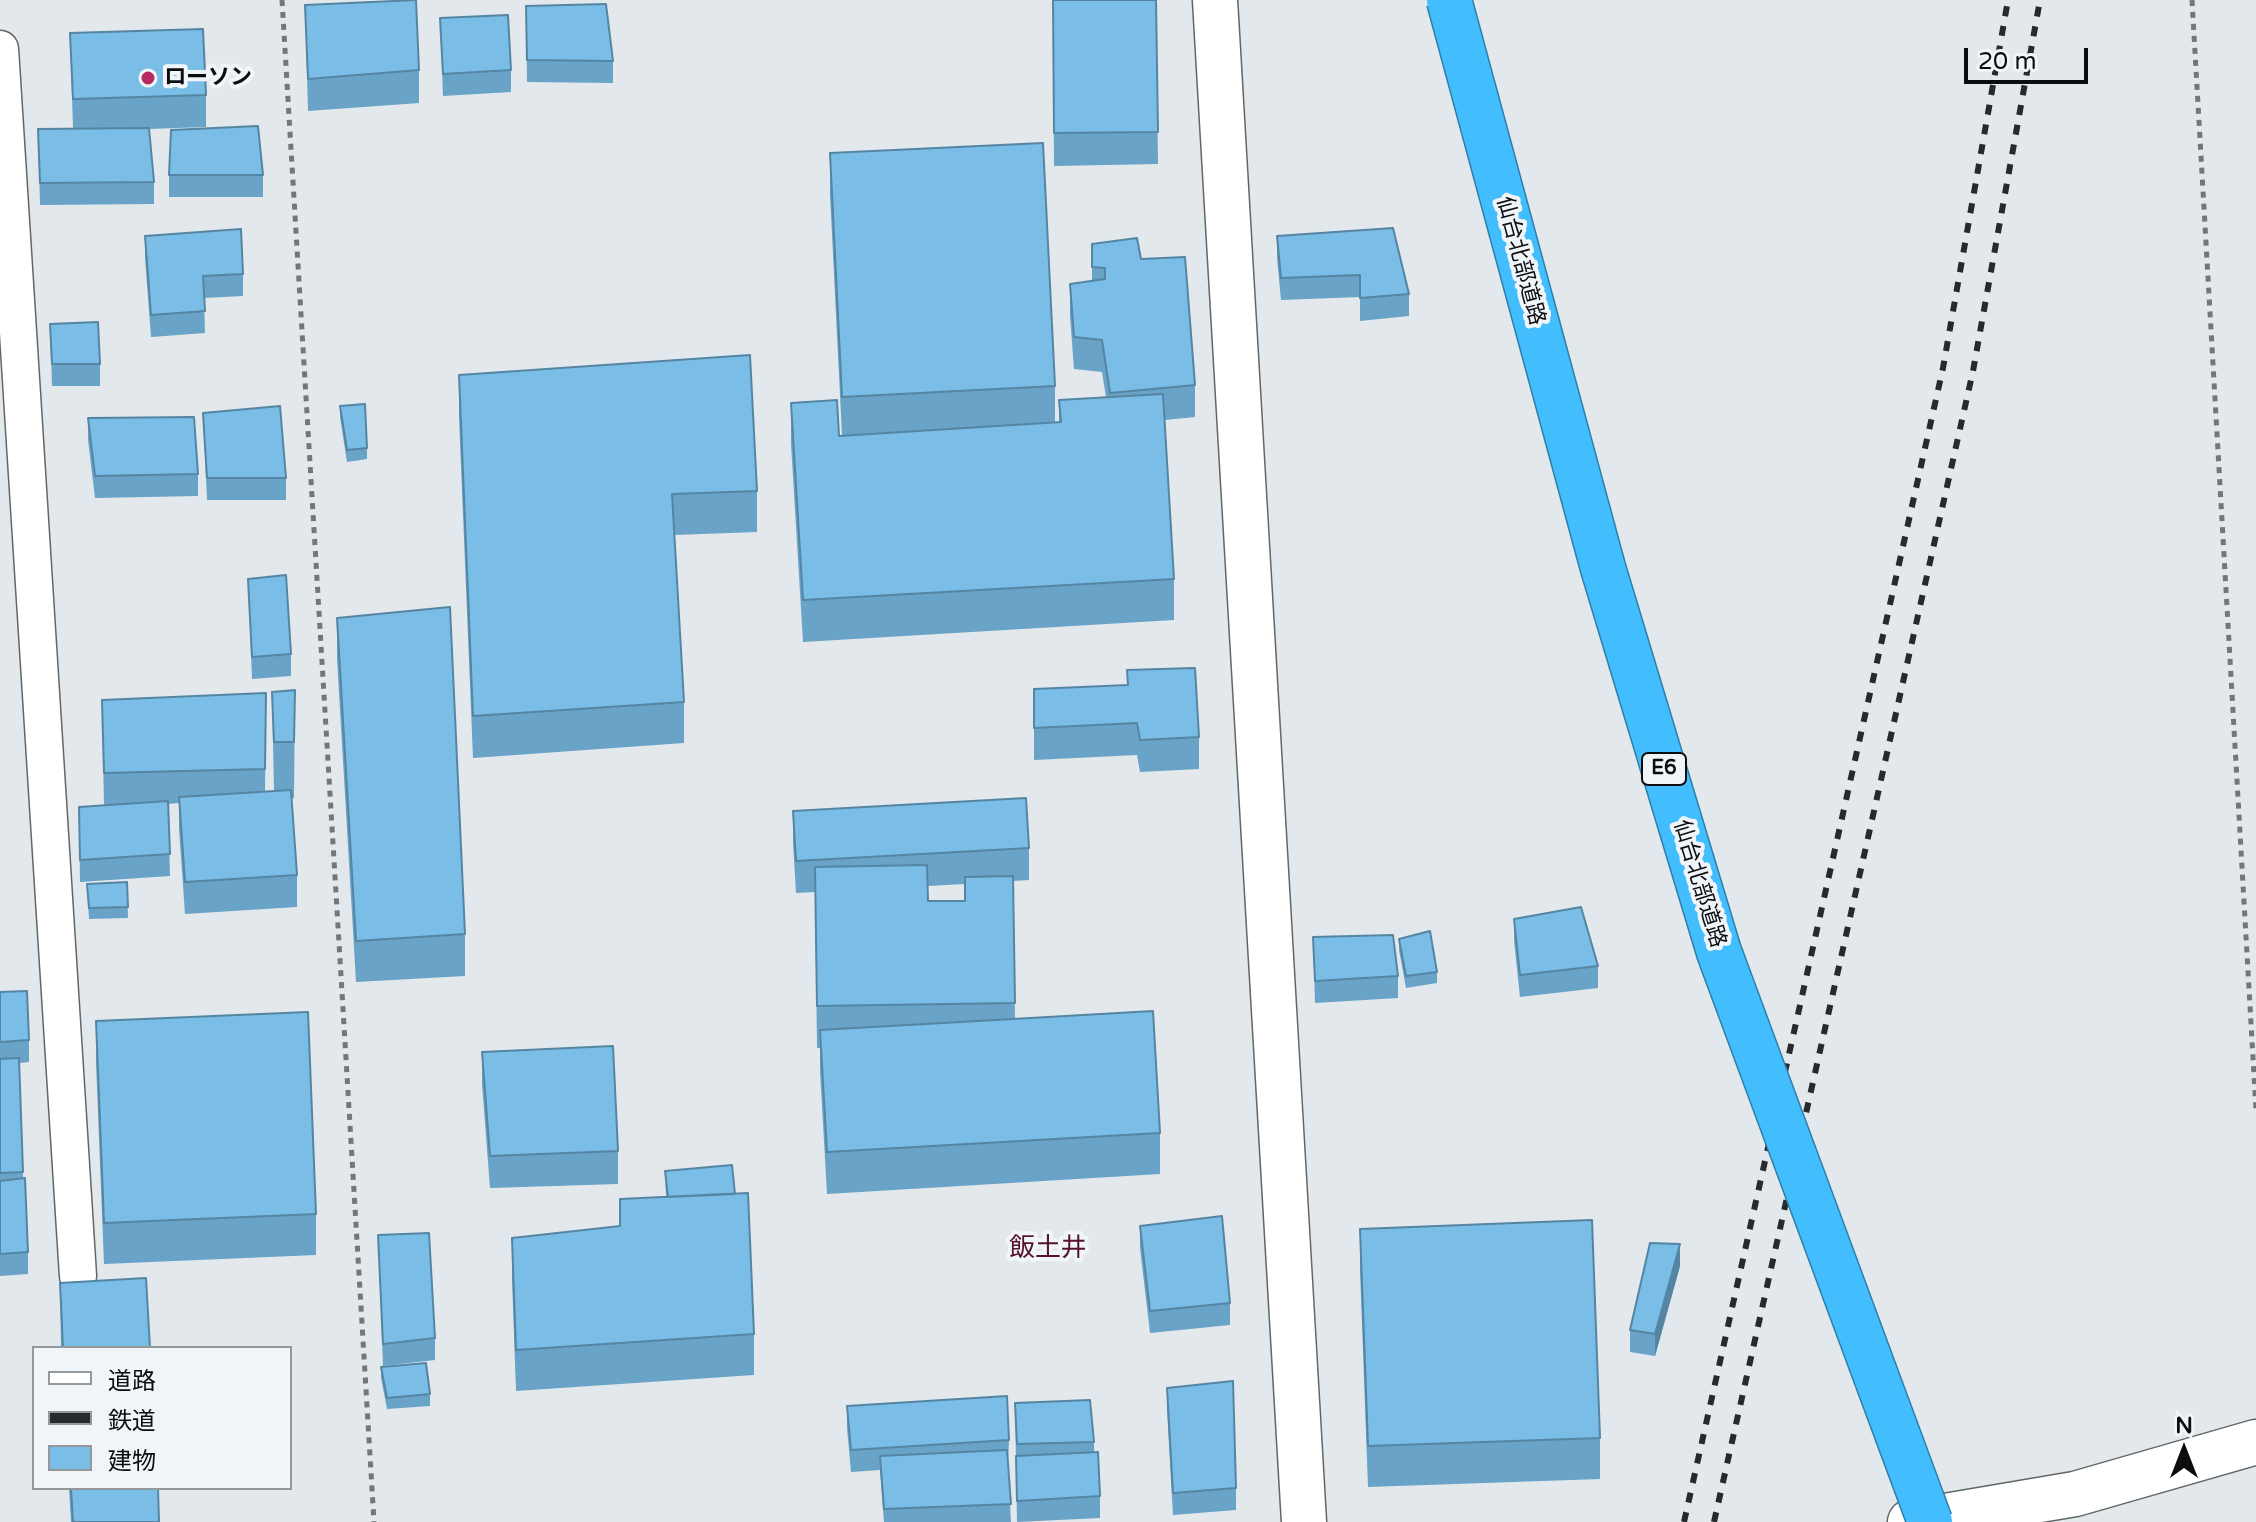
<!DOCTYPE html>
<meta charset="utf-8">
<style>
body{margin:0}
#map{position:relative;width:2256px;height:1522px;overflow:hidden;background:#e2e8eb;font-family:"Varela Round","Noto Sans JP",sans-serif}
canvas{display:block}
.legend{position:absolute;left:32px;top:1346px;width:260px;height:144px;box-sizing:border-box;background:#eff5f9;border:2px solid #94989b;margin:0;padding:10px 14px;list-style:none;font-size:24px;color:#0c0d0f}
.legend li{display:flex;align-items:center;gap:16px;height:40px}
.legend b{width:40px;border:2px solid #94989b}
.north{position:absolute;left:2144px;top:1410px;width:80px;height:80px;-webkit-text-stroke:6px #eff5f9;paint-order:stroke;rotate:0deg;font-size:22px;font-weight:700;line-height:32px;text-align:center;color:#0c0d0f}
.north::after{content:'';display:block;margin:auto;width:28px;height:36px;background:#0c0d0f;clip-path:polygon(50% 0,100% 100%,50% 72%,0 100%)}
.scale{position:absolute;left:1964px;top:48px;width:124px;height:36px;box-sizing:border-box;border:4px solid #0c0d0f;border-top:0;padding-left:10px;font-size:24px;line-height:28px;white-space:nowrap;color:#0c0d0f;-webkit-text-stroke:6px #eff5f9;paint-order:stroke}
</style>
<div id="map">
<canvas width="2256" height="1522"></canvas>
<ul class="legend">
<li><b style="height:10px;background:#fff"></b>道路</li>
<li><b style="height:10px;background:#27292b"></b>鉄道</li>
<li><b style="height:22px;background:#7abee7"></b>建物</li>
</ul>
<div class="north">N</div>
<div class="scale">20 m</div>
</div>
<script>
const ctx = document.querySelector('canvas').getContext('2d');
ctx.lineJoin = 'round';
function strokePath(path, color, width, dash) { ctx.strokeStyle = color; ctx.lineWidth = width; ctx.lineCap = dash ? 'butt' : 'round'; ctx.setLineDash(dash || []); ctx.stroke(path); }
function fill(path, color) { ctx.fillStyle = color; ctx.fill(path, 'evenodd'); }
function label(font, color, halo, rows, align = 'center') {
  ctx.font = font + ' "Varela Round","Noto Sans JP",sans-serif'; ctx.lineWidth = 8; ctx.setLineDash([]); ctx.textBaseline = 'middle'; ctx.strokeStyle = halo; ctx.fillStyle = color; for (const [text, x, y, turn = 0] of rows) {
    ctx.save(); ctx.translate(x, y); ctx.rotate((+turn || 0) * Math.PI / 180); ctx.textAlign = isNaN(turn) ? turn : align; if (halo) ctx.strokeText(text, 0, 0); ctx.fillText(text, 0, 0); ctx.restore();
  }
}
const path = new Path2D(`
 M 282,0 L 374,1522
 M 2192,0 L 2256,1110`);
const street = new Path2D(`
 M 0,49 L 78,1276`);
const secondary = new Path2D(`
 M 1215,0 L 1304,1522
 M 1910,1522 L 2075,1494 L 2256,1442`);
const rail = new Path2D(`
 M 1684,1522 L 1943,368 L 2008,0
 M 1714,1522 L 1973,371 L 2040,0`);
const highwayBridge = new Path2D(`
 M 1449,0 L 1603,568 L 1719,952 L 1930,1522`);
const wall = new Path2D(`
 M 1053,0 L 1156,0 L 1158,164 L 1054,166 Z
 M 305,5 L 419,70 L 419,103 L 308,111 Z
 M 526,6 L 613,61 L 613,83 L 527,82 Z
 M 440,18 L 511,70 L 511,92 L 443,96 Z
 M 70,33 L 206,95 L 206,127 L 149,129 L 154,182 L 154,204 L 40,205 L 38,129 L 73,128 Z
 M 830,153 L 1055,386 L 1055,423 L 1059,422 L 1059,400 L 1106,397 L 1102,372 L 1074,369 L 1070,316 L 1070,284 L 1092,281 L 1092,244 L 1141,259 L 1195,385 L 1195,417 L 1165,420 L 1174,579 L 1174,620 L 803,642 L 791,444 L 791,403 L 839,436 L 842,435 L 830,195 Z
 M 169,175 L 263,175 L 263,197 L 169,197 Z
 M 145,236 L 243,274 L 243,296 L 204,298 L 205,333 L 151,337 L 145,258 Z
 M 1277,236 L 1409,294 L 1409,316 L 1360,321 L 1360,297 L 1281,300 L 1277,258 Z
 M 50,324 L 100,364 L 100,386 L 52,386 Z
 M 459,375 L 757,491 L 757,532 L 674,535 L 684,702 L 684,743 L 473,758 L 459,417 Z
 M 340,406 L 367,448 L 367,459 L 347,462 L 340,417 Z
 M 203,413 L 286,478 L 286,500 L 207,500 Z
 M 88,418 L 198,474 L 198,496 L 95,498 L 88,440 Z
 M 248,579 L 291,654 L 291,676 L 252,679 Z
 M 337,618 L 465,934 L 465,976 L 356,982 L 337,659 Z
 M 1127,670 L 1199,737 L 1199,769 L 1140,772 L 1137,755 L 1034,760 L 1034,689 L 1127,685 Z
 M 295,690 L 294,798 L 292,798 L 297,875 L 297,907 L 185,914 L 179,829 L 179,803 L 168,804 L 170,876 L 80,882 L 79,807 L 104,805 L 102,700 L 266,693 L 265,792 L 274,791 L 272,692 Z
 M 793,811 L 1029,848 L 1029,880 L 1013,881 L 1015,1019 L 1160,1133 L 1160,1174 L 827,1194 L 820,1071 L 820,1048 L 817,1048 L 815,892 L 796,893 L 793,843 ZM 965,884 L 965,901 L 928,901 L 928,886 Z
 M 127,882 L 128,918 L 89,919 L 87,884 Z
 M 1514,919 L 1598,966 L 1598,988 L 1520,997 L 1514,941 Z
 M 1313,937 L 1398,976 L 1398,998 L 1315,1003 Z
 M 1399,939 L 1437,972 L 1437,983 L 1406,988 L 1399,950 Z
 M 0,992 L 29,1040 L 29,1062 L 19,1063 L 23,1178 L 28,1252 L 28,1274 L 0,1276 Z
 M 96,1021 L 316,1214 L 316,1255 L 104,1264 L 96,1062 Z
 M 482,1052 L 618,1151 L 618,1184 L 490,1188 L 482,1084 Z
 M 665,1171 L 754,1334 L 754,1375 L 516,1391 L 512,1280 L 512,1238 L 620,1226 L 666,1197 Z
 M 1140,1226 L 1230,1303 L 1230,1325 L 1150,1333 L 1140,1248 Z
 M 1360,1229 L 1600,1438 L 1600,1479 L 1368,1487 L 1360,1270 Z
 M 378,1235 L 435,1338 L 435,1360 L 383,1366 Z
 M 1680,1266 L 1655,1356 L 1630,1352 L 1630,1330 Z
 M 60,1283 L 150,1348 L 61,1348 Z
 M 381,1367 L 430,1394 L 430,1406 L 387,1409 L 381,1378 Z
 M 1167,1388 L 1236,1488 L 1236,1510 L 1173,1515 L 1167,1410 Z
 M 1015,1403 L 1094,1442 L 1094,1452 L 1100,1496 L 1100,1518 L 1017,1522 Z
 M 847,1406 L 1009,1440 L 1008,1462 L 1011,1522 L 884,1522 L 880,1470 L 851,1472 L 847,1428 Z
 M 69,1488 L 158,1488 L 159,1522 L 71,1522 Z`);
const shadedWall = new Path2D(`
 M 1680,1244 L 1680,1266 L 1655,1356 L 1655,1334 Z`);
const building = new Path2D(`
 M 416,0 L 419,70 L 308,79 L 305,5 Z
 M 1053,0 L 1156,0 L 1158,132 L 1054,133 Z
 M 606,4 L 613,61 L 527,60 L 526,6 Z
 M 508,15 L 511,70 L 443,74 L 440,18 Z
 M 203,29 L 206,95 L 73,99 L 70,33 Z
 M 258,126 L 263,175 L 169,175 L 171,130 Z
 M 149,128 L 154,182 L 40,183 L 38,129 Z
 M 1043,143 L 1055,386 L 842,397 L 830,153 Z
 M 1393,228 L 1409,294 L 1360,298 L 1360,275 L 1281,278 L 1277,236 Z
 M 241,229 L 243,274 L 203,276 L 205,311 L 151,315 L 145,236 Z
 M 1137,238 L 1141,259 L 1185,257 L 1195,385 L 1110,393 L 1102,340 L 1074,337 L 1070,284 L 1105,279 L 1105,268 L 1092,267 L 1092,244 Z
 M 98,322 L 100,364 L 52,364 L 50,324 Z
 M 750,355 L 757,491 L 672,494 L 684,702 L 473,716 L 459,375 Z
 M 1163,394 L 1174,579 L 803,600 L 791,403 L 837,400 L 839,436 L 1061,422 L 1059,400 Z
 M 365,404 L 367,448 L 347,450 L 340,406 Z
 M 280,406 L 286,478 L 207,478 L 203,413 Z
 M 194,417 L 198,474 L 95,476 L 88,418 Z
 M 286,575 L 291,654 L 252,657 L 248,579 Z
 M 450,607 L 465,934 L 356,941 L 337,618 Z
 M 1195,668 L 1199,737 L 1140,740 L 1137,723 L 1034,728 L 1034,689 L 1128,685 L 1127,670 Z
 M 295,690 L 294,742 L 274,742 L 272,692 Z
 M 266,693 L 265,769 L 104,773 L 102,700 Z
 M 291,790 L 297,875 L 185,882 L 179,797 Z
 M 1026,798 L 1029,848 L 796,861 L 793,811 Z
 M 168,801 L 170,854 L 80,860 L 79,807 Z
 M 927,865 L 928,901 L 965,901 L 965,877 L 1013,876 L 1015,1003 L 817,1006 L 815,867 Z
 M 127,882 L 128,907 L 89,908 L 87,884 Z
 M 1581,907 L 1598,966 L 1520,975 L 1514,919 Z
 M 1430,931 L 1437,972 L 1406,976 L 1399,939 Z
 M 1393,935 L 1398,976 L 1315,981 L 1313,937 Z
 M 27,991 L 29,1040 L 0,1042 L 0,992 Z
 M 1153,1011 L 1160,1133 L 827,1152 L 820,1030 Z
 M 308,1012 L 316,1214 L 104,1223 L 96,1021 Z
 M 613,1046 L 618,1151 L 490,1156 L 482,1052 Z
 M 19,1058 L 23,1172 L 0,1173 L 0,1059 Z
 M 732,1165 L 735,1194 L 668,1197 L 665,1171 Z
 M 25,1178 L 28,1252 L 0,1254 L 0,1181 Z
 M 748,1193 L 754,1334 L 516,1350 L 512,1238 L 620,1226 L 620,1199 Z
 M 1222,1216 L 1230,1303 L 1150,1311 L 1140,1226 Z
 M 1592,1220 L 1600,1438 L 1368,1446 L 1360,1229 Z
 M 429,1233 L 435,1338 L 383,1344 L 378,1235 Z
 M 1650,1243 L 1680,1244 L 1655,1334 L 1630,1330 Z
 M 146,1278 L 150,1348 L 63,1348 L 60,1283 Z
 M 426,1363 L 430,1394 L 387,1398 L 381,1367 Z
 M 1233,1381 L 1236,1488 L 1173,1493 L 1167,1388 Z
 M 1007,1396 L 1009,1440 L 851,1450 L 847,1406 Z
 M 1090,1400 L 1094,1442 L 1017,1444 L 1015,1403 Z
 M 1007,1450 L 1011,1504 L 884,1509 L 880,1456 Z
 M 1098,1452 L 1100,1496 L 1017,1501 L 1016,1456 Z
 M 71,1488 L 158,1488 L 159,1522 L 73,1522 Z`);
const markers = [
 [148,78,8,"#b72a5f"]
];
const shields = [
 [1664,769,44]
];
const shieldNames = [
 ["E6",1664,769]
];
const poiNames = [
 ["ローソン",164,78]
];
const streetNames = [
 ["仙台北部道路",1520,261,75],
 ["仙台北部道路",1699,884,73]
];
const quarterNames = [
 ["飯土井",1048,1249]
];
strokePath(street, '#616669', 39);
strokePath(secondary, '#616669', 47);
strokePath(path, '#74777a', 5, [6, 6]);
strokePath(street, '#fff', 36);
strokePath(secondary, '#fff', 44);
strokePath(rail, '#27292b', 6, [10, 10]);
strokePath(highwayBridge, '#2f7faa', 47, []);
strokePath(highwayBridge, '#42bdfd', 44);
fill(wall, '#69a3c7');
fill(shadedWall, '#5585a2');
fill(building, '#7abee7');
strokePath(building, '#5585a2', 2);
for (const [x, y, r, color] of markers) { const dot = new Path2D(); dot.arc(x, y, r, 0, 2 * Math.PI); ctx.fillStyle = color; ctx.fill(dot); strokePath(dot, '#eff5f9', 3); }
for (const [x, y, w] of shields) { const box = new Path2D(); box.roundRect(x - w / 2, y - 16, w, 32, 6); ctx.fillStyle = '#eff5f9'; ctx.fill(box); strokePath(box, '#0c0d0f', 2); }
label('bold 20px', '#0c0d0f', null, shieldNames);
label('bold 22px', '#0c0d0f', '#eff5f9', poiNames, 'left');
label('22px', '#0c0d0f', '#eff5f9', streetNames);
label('26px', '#57132b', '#eff5f9', quarterNames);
</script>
